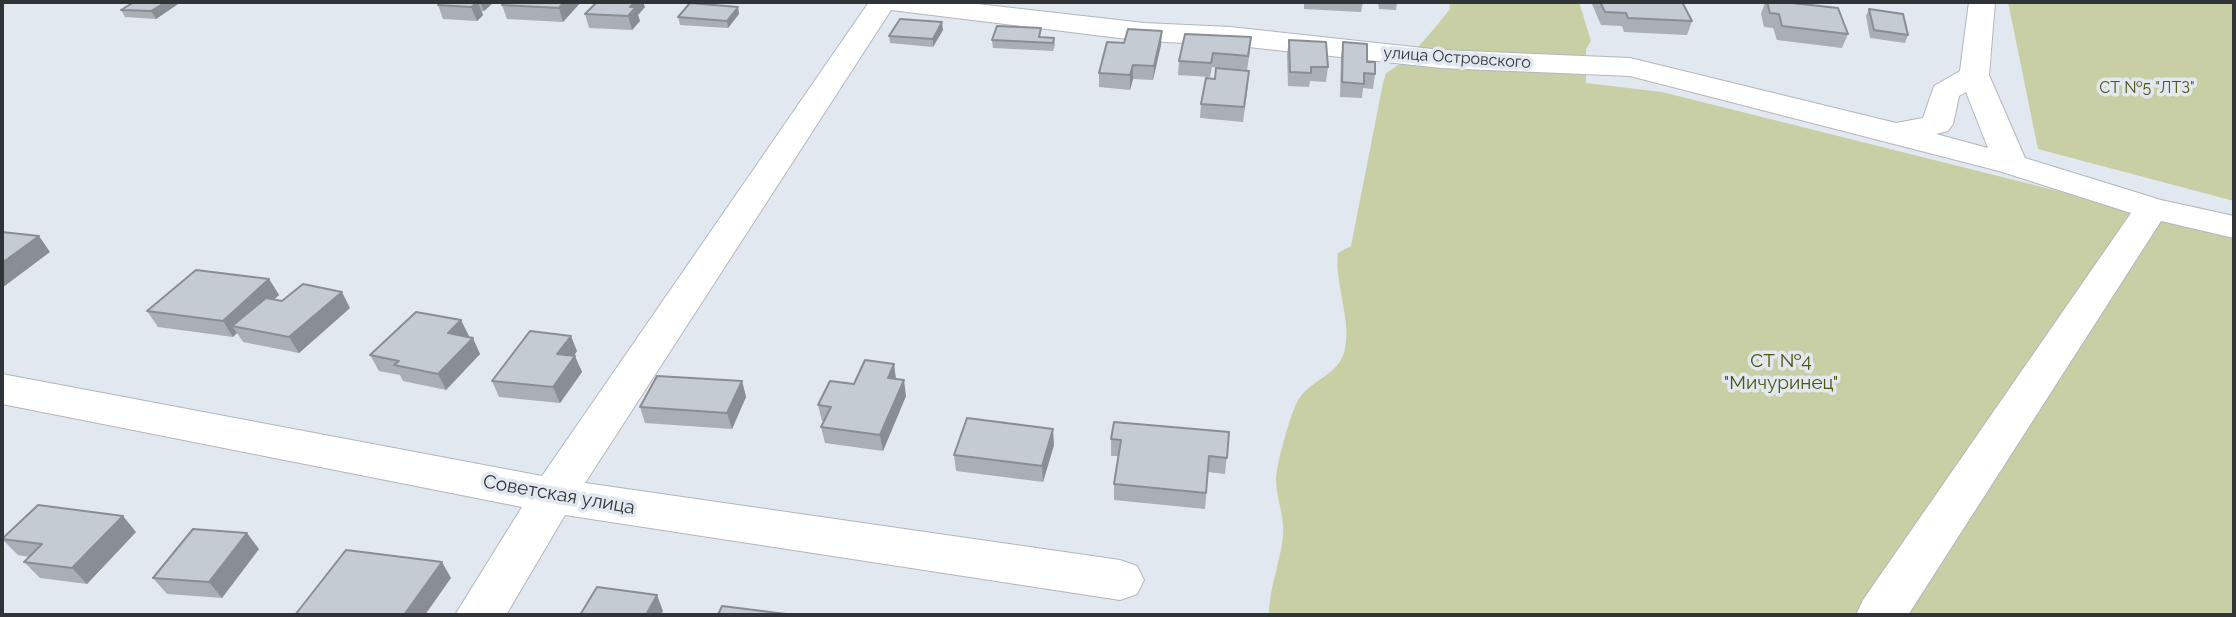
<!DOCTYPE html>
<meta charset="utf-8">
<style>
body{margin:0}
#map{position:relative;width:2236px;height:617px;overflow:hidden;background:#e1e8f0;font-family:Raleway,sans-serif}
canvas{display:block}
.frame{position:absolute;inset:0;border:4px solid #313437;pointer-events:none}
</style>
<div id="map">
<canvas width="2236" height="617"></canvas>
<div class="frame"></div>
</div>
<script>
const ctx = document.querySelector('canvas').getContext('2d');
ctx.lineJoin = 'round';
function fill(path, color) { ctx.fillStyle = color; ctx.fill(path, 'evenodd'); }
function strokePath(path, color, width, dash) { ctx.strokeStyle = color; ctx.lineWidth = width; ctx.lineCap = dash ? 'butt' : 'round'; ctx.setLineDash(dash || []); ctx.stroke(path); }
function label(font, color, halo, rows, align = 'center') {
  ctx.font = font + ' Raleway,sans-serif'; ctx.lineWidth = 7; ctx.setLineDash([]); ctx.textBaseline = 'middle'; ctx.strokeStyle = halo; ctx.fillStyle = color; for (const [text, x, y, turn = 0] of rows) {
    ctx.save(); ctx.translate(x, y); ctx.rotate((+turn || 0) * Math.PI / 180); ctx.textAlign = isNaN(turn) ? turn : align; if (halo) ctx.strokeText(text, 0, 0); ctx.fillText(text, 0, 0); ctx.restore();
  }
}
const green = new Path2D(`
 M 1449,2 L 1579,2 L 1591,41 L 1586,49 L 1586,83 L 1662,92 L 2234,235 L 2234,615 L 1269,615 C 1269,589 1280,563 1283,537 C 1285,516 1276,498 1276,479 C 1277,462 1290,416 1297,402 C 1309,380 1337,376 1344,353 C 1353,322 1334,285 1338,253 L 1351,246 L 1383,83 L 1386,73 C 1411,59 1433,30 1450,9 Z
 M 2008,2 L 2234,2 L 2234,201 L 2038,149 Z`);
const minor = new Path2D(`
 M 869,2 L 960,2 L 1144,23 L 1230,27 L 1441,50 L 1630,58 L 1896,123 L 1923,118 L 1934,86 L 1960,71 L 1969,2 L 1995,2 L 1989,75 L 2025,158 L 2161,200 L 2234,216 L 2234,238 L 2161,221 L 1908,615 L 1856,615 L 1863,600 L 2131,213 L 1999,171 L 1630,76 L 1441,68 L 1230,45 L 1144,41 L 891,10 L 585,483 L 1120,560 L 1137,566 L 1144,580 L 1137,594 L 1120,600 L 565,515 L 506,615 L 455,615 L 522,507 L 2,404 L 2,374 L 542,476 ZM 1966,92 L 1988,148 L 1936,134 L 1948,131 L 1953,124 L 1959,96 Z`);
const wall = new Path2D(`
 M 134,2 L 181,2 L 156,19 L 125,17 L 121,10 Z
 M 437,2 L 494,2 L 484,11 L 482,11 L 483,15 L 477,21 L 443,19 Z
 M 505,2 L 581,2 L 563,22 L 507,19 L 502,5 Z
 M 1304,2 L 1363,2 L 1361,12 L 1304,9 Z
 M 1378,2 L 1397,2 L 1396,10 L 1379,9 Z
 M 1591,2 L 1682,2 L 1692,21 L 1687,35 L 1624,32 L 1622,26 L 1601,25 Z
 M 1765,2 L 1783,2 L 1848,34 L 1842,48 L 1777,40 L 1773,28 L 1764,27 L 1761,14 Z
 M 645,7 L 638,15 L 640,21 L 632,30 L 589,28 L 585,14 Z
 M 738,7 L 739,14 L 728,28 L 680,25 L 678,17 Z
 M 1869,9 L 1908,35 L 1905,43 L 1870,38 L 1866,16 Z
 M 943,30 L 933,47 L 890,43 L 889,36 Z
 M 1185,34 L 1250,51 L 1247,70 L 1212,67 L 1210,77 L 1178,75 L 1179,61 Z
 M 1041,37 L 1054,38 L 1055,45 L 1053,51 L 993,48 L 992,40 Z
 M 1289,40 L 1328,67 L 1326,82 L 1310,81 L 1309,87 L 1288,86 L 1287,54 Z
 M 1343,42 L 1367,62 L 1375,74 L 1373,89 L 1363,88 L 1362,98 L 1340,97 L 1341,56 Z
 M 1161,45 L 1153,80 L 1133,79 L 1130,90 L 1099,87 L 1099,73 Z
 M 1248,85 L 1243,122 L 1200,118 L 1201,104 Z
 M 269,279 L 279,295 L 273,300 L 350,308 L 299,353 L 243,342 L 237,333 L 233,337 L 158,327 L 147,311 Z
 M 469,336 L 468,337 L 480,354 L 446,390 L 403,381 L 400,375 L 379,371 L 370,355 Z
 M 577,351 L 574,356 L 582,372 L 560,403 L 499,397 L 492,381 Z
 M 894,364 L 896,379 L 906,396 L 883,451 L 825,443 L 821,427 L 824,421 L 822,421 L 818,405 L 854,384 Z
 M 742,381 L 746,397 L 732,429 L 645,423 L 640,407 Z
 M 1229,432 L 1225,474 L 1208,472 L 1205,509 L 1114,500 L 1114,484 L 1118,456 L 1111,456 L 1111,439 Z
 M 1054,445 L 1043,482 L 956,471 L 954,455 Z
 M 136,532 L 87,584 L 40,578 L 24,562 L 29,557 L 18,555 L 2,539 Z
 M 259,549 L 222,598 L 167,594 L 153,578 Z`);
const shadedWall = new Path2D(`
 M 166,2 L 181,2 L 156,19 L 151,11 Z
 M 478,2 L 483,15 L 477,21 L 471,7 Z
 M 480,2 L 494,2 L 484,11 Z
 M 564,2 L 581,2 L 563,22 L 559,8 Z
 M 634,2 L 643,2 L 645,7 L 638,15 L 640,21 L 632,30 L 628,16 L 630,7 Z
 M 738,7 L 739,14 L 728,28 L 727,21 Z
 M 942,22 L 943,30 L 933,47 L 933,39 Z
 M 1162,31 L 1161,45 L 1153,80 L 1154,66 Z
 M 1133,65 L 1133,79 L 1130,90 L 1130,75 Z
 M 39,236 L 50,252 L 2,288 L 2,263 Z
 M 269,279 L 279,295 L 243,328 L 232,326 L 237,333 L 233,337 L 223,321 Z
 M 342,292 L 350,308 L 299,353 L 289,337 Z
 M 461,320 L 469,336 L 456,349 L 448,333 Z
 M 571,336 L 577,351 L 564,370 L 557,354 Z
 M 473,338 L 480,354 L 446,390 L 438,374 Z
 M 575,356 L 582,372 L 560,403 L 553,387 Z
 M 894,364 L 896,380 L 888,378 Z
 M 904,380 L 906,396 L 883,451 L 880,435 Z
 M 742,381 L 746,397 L 732,429 L 727,413 Z
 M 1053,429 L 1054,445 L 1043,482 L 1042,466 Z
 M 123,516 L 136,532 L 87,584 L 72,568 Z
 M 247,533 L 259,549 L 222,598 L 209,582 Z
 M 442,562 L 451,578 L 425,615 L 404,615 Z
 M 657,595 L 663,611 L 661,615 L 646,615 Z`);
const building = new Path2D(`
 M 134,2 L 166,2 L 151,11 L 121,10 Z
 M 442,2 L 478,2 L 471,7 L 438,5 Z
 M 505,2 L 564,2 L 559,8 L 502,5 Z
 M 597,2 L 634,2 L 630,7 L 636,7 L 628,16 L 585,14 Z
 M 1600,2 L 1682,2 L 1692,21 L 1628,18 L 1626,13 L 1605,12 Z
 M 1767,2 L 1783,2 L 1838,8 L 1848,34 L 1782,26 L 1779,14 L 1770,13 Z
 M 690,3 L 738,7 L 727,21 L 678,17 Z
 M 1869,9 L 1903,14 L 1908,35 L 1874,30 Z
 M 900,19 L 942,22 L 933,39 L 889,36 Z
 M 997,26 L 1041,28 L 1039,37 L 1054,38 L 1053,43 L 992,40 Z
 M 1128,29 L 1162,31 L 1154,66 L 1133,65 L 1130,75 L 1099,73 L 1107,42 L 1124,43 Z
 M 1185,34 L 1251,37 L 1248,56 L 1213,53 L 1211,63 L 1179,61 Z
 M 1289,40 L 1326,42 L 1328,67 L 1311,67 L 1311,73 L 1290,72 Z
 M 1343,42 L 1367,44 L 1367,62 L 1375,62 L 1375,74 L 1364,73 L 1364,84 L 1342,82 Z
 M 1216,68 L 1249,71 L 1244,107 L 1201,104 L 1206,78 L 1215,79 Z
 M 2,232 L 39,236 L 2,263 Z
 M 196,270 L 269,279 L 223,321 L 147,311 Z
 M 303,284 L 342,292 L 289,337 L 232,326 L 266,298 L 282,301 Z
 M 416,312 L 461,320 L 448,333 L 473,338 L 438,374 L 394,365 L 399,361 L 370,355 Z
 M 530,331 L 571,336 L 557,354 L 575,356 L 553,387 L 492,381 Z
 M 865,360 L 894,364 L 888,378 L 904,380 L 880,435 L 821,427 L 831,407 L 818,405 L 830,381 L 854,384 Z
 M 657,376 L 742,381 L 727,413 L 640,407 Z
 M 967,418 L 1053,429 L 1042,466 L 954,455 Z
 M 1114,422 L 1229,432 L 1227,458 L 1209,456 L 1206,493 L 1114,484 L 1121,440 L 1111,439 Z
 M 38,505 L 123,516 L 72,568 L 24,562 L 42,544 L 2,539 Z
 M 193,529 L 247,533 L 209,582 L 153,578 Z
 M 346,550 L 442,562 L 404,615 L 295,615 Z
 M 597,587 L 657,595 L 646,615 L 580,615 Z
 M 722,606 L 794,615 L 718,615 Z`);
const farStreetnames = [
 ["улица Островского",1457,58,4]
];
const farParknames = [
 ["СТ №5 \"ЛТЗ\"",2147,88]
];
const parkNames = [
 ["СТ №4",1781,361],
 ["\"Мичуринец\"",1781,383]
];
const streetNames = [
 ["Советская улица",559,495,10]
];
fill(green, '#c8cfa4');
strokePath(minor, '#b0b7bf', 2);
fill(minor, '#fff');
fill(wall, '#a9afb5');
fill(shadedWall, '#898e94');
fill(building, '#c4cbd3');
strokePath(building, '#898e94', 2);
label('16px', '#313437', '#e1e8f0', farStreetnames);
label('16px', '#4e5510', '#e1e8f0', farParknames);
label('19px', '#4e5510', '#e1e8f0', parkNames);
label('19px', '#313437', '#e1e8f0', streetNames);
</script>
